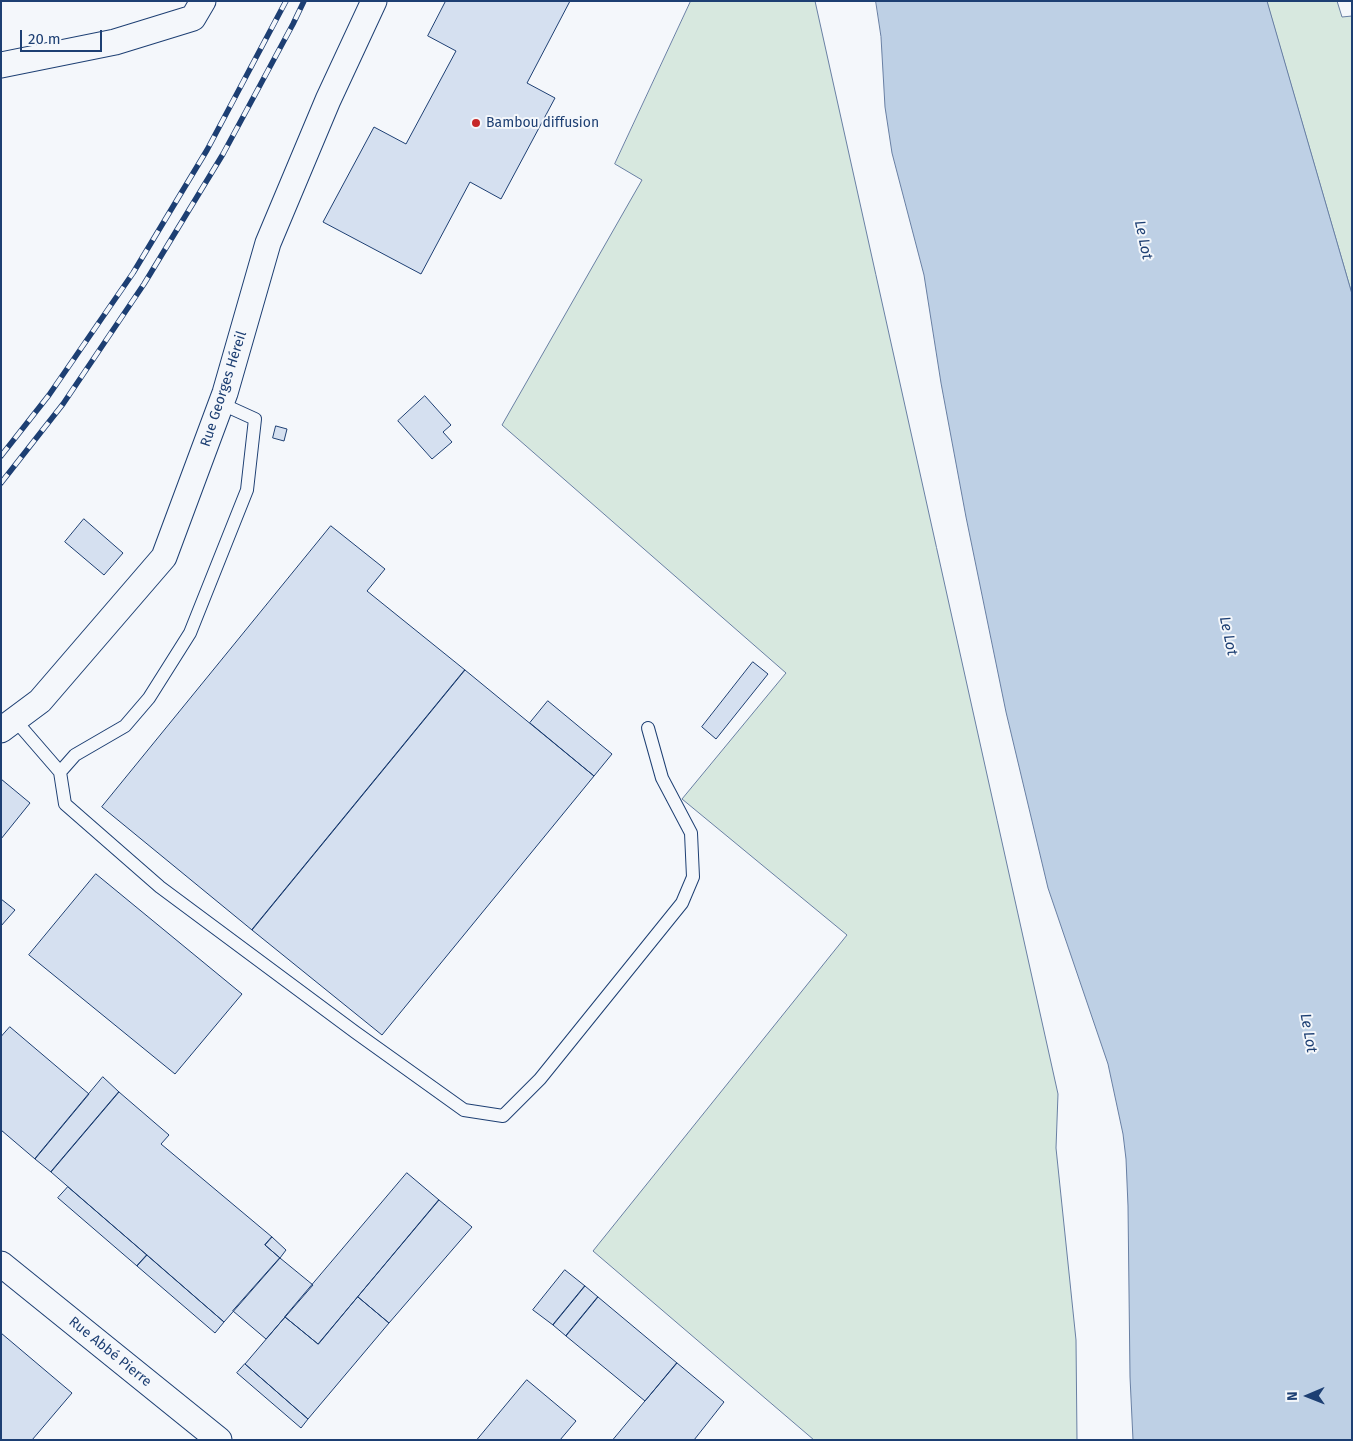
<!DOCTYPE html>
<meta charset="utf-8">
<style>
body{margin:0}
#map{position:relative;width:1353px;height:1441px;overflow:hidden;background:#f4f7fb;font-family:"Fira Sans",sans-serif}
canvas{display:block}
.frame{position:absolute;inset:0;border:2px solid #1d3f73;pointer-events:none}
.north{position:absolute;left:1283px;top:1371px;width:50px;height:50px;-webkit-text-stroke:4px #f4f7fb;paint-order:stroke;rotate:269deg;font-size:14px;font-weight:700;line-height:20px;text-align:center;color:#1d3f73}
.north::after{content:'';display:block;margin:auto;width:18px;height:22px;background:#1d3f73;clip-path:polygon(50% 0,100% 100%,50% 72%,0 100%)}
.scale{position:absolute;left:20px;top:30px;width:82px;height:22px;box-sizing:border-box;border:2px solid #1d3f73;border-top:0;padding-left:6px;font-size:15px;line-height:18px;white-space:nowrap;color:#1d3f73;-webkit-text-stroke:4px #f4f7fb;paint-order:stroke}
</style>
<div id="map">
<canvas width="1353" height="1441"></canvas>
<div class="frame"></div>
<div class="north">N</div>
<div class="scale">20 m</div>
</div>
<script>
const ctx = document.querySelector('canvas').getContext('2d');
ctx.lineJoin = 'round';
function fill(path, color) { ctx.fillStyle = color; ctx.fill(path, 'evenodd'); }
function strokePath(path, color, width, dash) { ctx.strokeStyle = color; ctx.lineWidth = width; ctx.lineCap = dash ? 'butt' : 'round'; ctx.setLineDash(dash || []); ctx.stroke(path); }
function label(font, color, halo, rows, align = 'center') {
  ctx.font = font + ' "Fira Sans",sans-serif'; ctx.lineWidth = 4; ctx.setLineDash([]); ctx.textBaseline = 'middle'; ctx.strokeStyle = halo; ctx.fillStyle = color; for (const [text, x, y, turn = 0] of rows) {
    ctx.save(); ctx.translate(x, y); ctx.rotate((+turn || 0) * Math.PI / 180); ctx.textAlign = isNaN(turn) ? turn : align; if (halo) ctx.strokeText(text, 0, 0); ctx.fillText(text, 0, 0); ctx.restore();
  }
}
const green = new Path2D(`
 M 691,1 L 815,1 L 1058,1094 L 1056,1148 L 1076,1340 L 1077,1440 L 814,1440 L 593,1251 L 847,935 L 682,799 L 786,673 L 502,425 L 642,180 L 615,164 Z
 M 1267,1 L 1337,1 L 1342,17 L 1352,16 L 1352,294 Z`);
const water = new Path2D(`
 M 876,1 L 1267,1 L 1352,294 L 1352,1440 L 1133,1440 L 1130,1377 L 1128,1206 L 1126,1159 L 1123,1134 L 1108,1064 L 1048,888 L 1006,712 L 966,517 L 941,383 L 924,275 L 892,153 L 885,107 L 881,37 Z`);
const building = new Path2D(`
 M 446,1 L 570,1 L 527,83 L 555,98 L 501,199 L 470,182 L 421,274 L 323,222 L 374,127 L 406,144 L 456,51 L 428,36 Z
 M 425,396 L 451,425 L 443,432 L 452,442 L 432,459 L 398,421 Z
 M 276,426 L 287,429 L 284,441 L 273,438 Z
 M 84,519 L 123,553 L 104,575 L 65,542 Z
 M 331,526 L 385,569 L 367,591 L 465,670 L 252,930 L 102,807 Z
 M 753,662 L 768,674 L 716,739 L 702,727 Z
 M 465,670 L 594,776 L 382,1035 L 252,930 Z
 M 548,701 L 612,754 L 594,776 L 530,723 Z
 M 1,779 L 30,803 L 1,839 Z
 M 96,874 L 242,994 L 175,1074 L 29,955 Z
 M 1,899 L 15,910 L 1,926 Z
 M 10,1027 L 89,1094 L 35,1159 L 1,1130 L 1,1037 Z
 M 103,1077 L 119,1092 L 51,1172 L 35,1159 Z
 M 119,1092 L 169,1135 L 161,1144 L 272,1237 L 265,1245 L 280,1258 L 224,1322 L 51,1172 Z
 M 407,1173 L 439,1200 L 318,1344 L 285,1317 Z
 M 68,1187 L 147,1255 L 137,1266 L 58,1198 Z
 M 439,1200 L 472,1227 L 389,1323 L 358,1297 Z
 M 272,1237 L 286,1250 L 280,1258 L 265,1245 Z
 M 147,1255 L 224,1322 L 215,1333 L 137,1266 Z
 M 280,1258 L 313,1285 L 266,1339 L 233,1311 Z
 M 565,1270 L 585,1286 L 553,1325 L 533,1310 Z
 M 585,1286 L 598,1297 L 566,1336 L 553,1325 Z
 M 358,1297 L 389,1323 L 308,1419 L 245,1364 L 285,1317 L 318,1344 Z
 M 598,1297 L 677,1363 L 645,1401 L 566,1336 Z
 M 1,1333 L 72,1393 L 32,1440 L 1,1440 Z
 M 677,1363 L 724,1402 L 694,1440 L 613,1440 Z
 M 245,1364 L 308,1419 L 301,1428 L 237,1373 Z
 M 527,1380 L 576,1421 L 560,1440 L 477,1440 Z`);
const lane = new Path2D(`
 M 222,404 L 255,419 L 247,490 L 190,633 L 149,698 L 125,726 L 75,755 L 60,772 L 65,804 L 160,887 L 355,1032 L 464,1110 L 503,1116 L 540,1079 L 682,903 L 693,877 L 691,833 L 662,778 L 648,728
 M 15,720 L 60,772`);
const street = new Path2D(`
 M 1,65 L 115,42 L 193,18 L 203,1
 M 1,730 L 40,701 L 164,557 L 225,393 L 268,243 L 328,100 L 374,1
 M 1,1264 L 219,1440`);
const rail = new Path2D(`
 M 1,456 L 49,395 L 133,273 L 207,150 L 286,1
 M 1,483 L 63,404 L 144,284 L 223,154 L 293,24 L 304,1`);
const markers = [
 [476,123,5,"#c62828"]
];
const poiNames = [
 ["Bambou diffusion",486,123]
];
const streetNames = [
 ["Rue Georges Héreil",224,389,-72],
 ["Rue Abbé Pierre",110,1352,39]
];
const waterNames = [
 ["Le Lot",1143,240,78],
 ["Le Lot",1228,636,78],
 ["Le Lot",1308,1033,80]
];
fill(green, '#d7e8df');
strokePath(green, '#687fa3', 1);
fill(water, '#bed0e5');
strokePath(water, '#687fa3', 1);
fill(building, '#d5e0f0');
strokePath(building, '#1d3f73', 1);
strokePath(lane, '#1d3f73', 14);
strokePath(street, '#1d3f73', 27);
strokePath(lane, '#f4f7fb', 12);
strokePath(street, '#f4f7fb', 25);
strokePath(rail, '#1d3f73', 5.5);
strokePath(rail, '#f4f7fb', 4, [11]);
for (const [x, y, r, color] of markers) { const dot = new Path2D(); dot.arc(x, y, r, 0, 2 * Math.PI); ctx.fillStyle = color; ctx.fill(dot); strokePath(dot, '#f4f7fb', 2); }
label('14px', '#1d3f73', '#f4f7fb', poiNames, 'left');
label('14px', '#1d3f73', '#f4f7fb', streetNames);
label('italic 15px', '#1d3f73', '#f4f7fb', waterNames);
</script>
